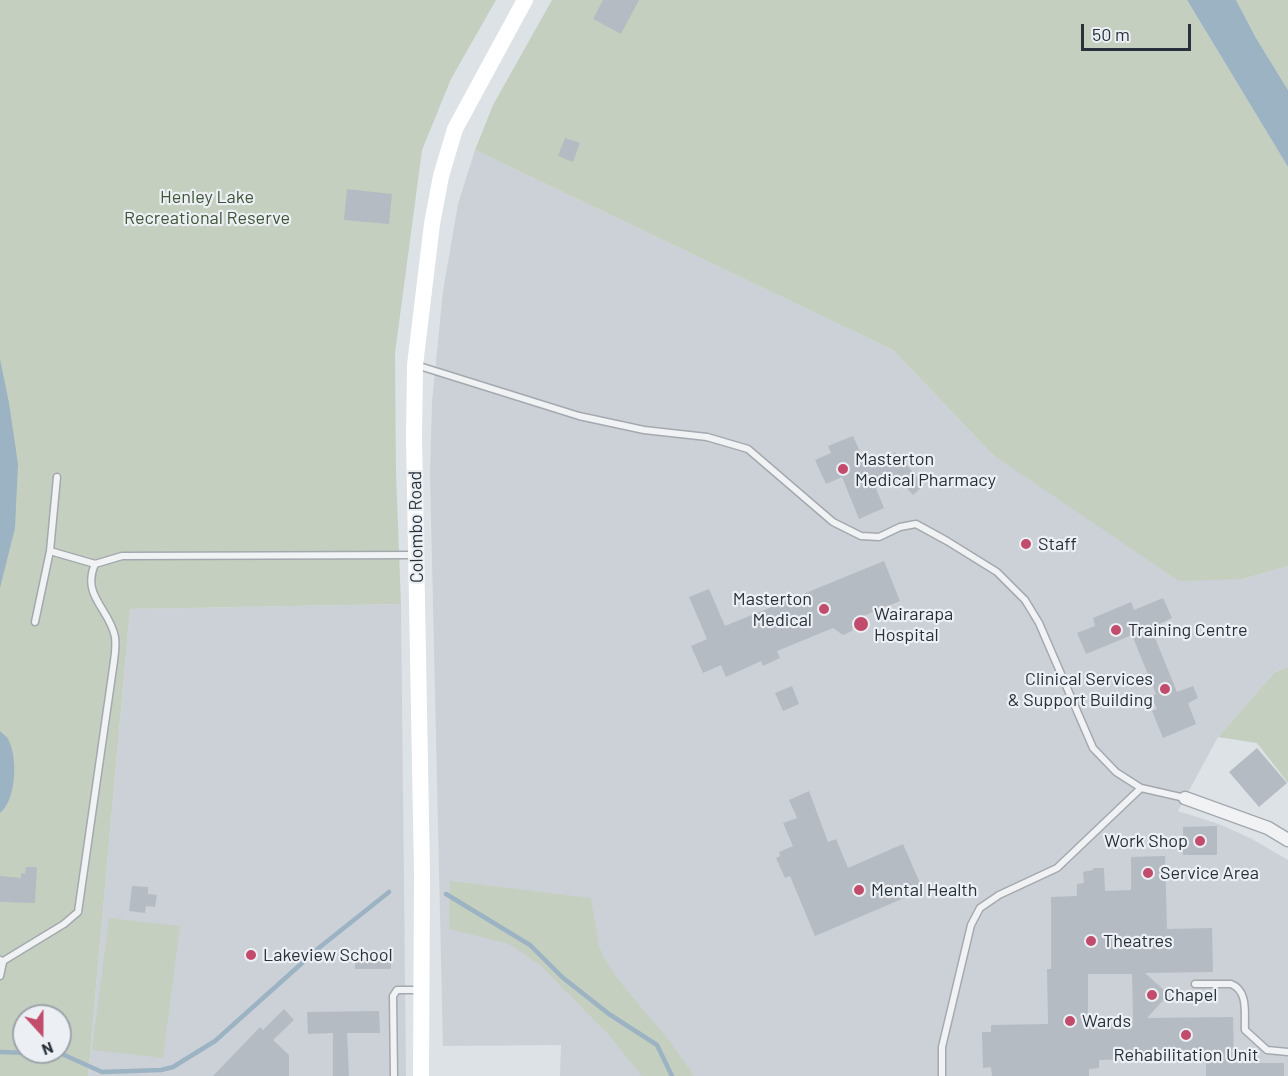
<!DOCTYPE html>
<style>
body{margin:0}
#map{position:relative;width:1288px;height:1076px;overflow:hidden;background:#dde2e6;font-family:Barlow,sans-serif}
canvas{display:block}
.north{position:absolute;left:12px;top:1004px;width:60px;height:60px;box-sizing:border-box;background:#ecf0f4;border:2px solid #9ea4aa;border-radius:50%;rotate:159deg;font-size:16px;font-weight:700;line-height:24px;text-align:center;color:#28313b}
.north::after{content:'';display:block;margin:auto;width:21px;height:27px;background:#c14c6b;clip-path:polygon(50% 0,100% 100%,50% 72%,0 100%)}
.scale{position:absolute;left:1081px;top:24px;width:110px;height:27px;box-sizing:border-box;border:3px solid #28313b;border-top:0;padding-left:8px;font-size:18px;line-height:21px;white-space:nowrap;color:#28313b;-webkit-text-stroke:4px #ecf0f4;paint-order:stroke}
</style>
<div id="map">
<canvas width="1288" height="1076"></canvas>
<div class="north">N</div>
<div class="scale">50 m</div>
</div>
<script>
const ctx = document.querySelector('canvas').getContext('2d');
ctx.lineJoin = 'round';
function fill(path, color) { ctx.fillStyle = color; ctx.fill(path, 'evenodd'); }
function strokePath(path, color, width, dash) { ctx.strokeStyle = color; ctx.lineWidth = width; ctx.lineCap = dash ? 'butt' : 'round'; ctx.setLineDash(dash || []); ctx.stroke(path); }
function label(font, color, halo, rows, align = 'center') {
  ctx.font = font + ' Barlow,sans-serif'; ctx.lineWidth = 4.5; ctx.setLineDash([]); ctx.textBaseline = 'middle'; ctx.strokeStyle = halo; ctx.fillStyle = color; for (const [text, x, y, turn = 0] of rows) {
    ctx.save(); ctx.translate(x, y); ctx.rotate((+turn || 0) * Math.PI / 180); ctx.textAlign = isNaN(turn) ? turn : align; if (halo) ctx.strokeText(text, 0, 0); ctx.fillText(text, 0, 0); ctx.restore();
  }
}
const built = new Path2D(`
 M 475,150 L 893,350 L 993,455 L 1243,579 L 1288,566 L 1288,667 L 1275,672 L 1218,737 L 1178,811 L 1219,824 L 1252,839 L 1288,860 L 1288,1076 L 560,1076 L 561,1045 L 443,1046 L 430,473 L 432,402 L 443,291 L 458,204 Z
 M 401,604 L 406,1076 L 88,1076 L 130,609 Z`);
const green = new Path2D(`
 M 0,0 L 496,0 L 451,79 L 422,150 L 395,353 L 396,473 L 401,604 L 130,609 L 88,1076 L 0,1076 ZM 24,1016 L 60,1016 L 60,1052 L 24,1052 Z
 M 552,0 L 1187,0 L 1288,167 L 1288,566 L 1243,579 L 1179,581 L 993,455 L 893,350 L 475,150 L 493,105 Z
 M 1236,0 L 1288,0 L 1288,90 L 1256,38 Z
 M 1288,667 L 1288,783 L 1257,743 L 1218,737 L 1275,672 Z
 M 450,881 L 591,898 L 599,946 L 603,956 L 616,977 L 671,1043 L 694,1076 L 642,1076 L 609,1035 L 540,965 L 509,944 L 449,929 Z
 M 109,918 L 180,926 L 163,1058 L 92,1050 Z`);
const water = new Path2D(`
 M 1187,0 L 1236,0 L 1256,38 L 1288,90 L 1288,167 Z
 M 0,359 L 9,403 L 18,464 L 15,528 L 0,588 Z
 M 0,731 C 3,734 8,737 9,741 C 18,760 16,800 0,813 Z`);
const stream = new Path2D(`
 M 446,894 L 530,945 L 562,977 L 609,1014 L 657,1045 L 672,1076
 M 0,1052 L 62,1054 L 102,1072 L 161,1070 L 173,1067 L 215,1041 L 320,947 L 389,892`);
const building = new Path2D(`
 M 603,0 L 639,0 L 621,34 L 593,19 Z
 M 565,138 L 580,143 L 573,162 L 558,156 Z
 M 347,189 L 392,194 L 389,224 L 344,220 Z
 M 853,436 L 865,463 L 876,458 L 880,466 L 895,452 L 924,485 L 913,495 L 896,476 L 875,486 L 884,508 L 859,519 L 842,477 L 826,484 L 815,460 L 831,453 L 828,446 Z
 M 884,561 L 900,601 L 854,620 L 852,631 L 843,635 L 833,628 L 777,651 L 780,658 L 763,666 L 761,661 L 726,677 L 721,665 L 703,673 L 691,646 L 707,639 L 689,597 L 709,589 L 725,626 Z
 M 1163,598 L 1172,618 L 1151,628 L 1177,692 L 1193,686 L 1198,698 L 1188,703 L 1196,724 L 1163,738 L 1152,711 L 1157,709 L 1151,696 L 1156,694 L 1132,635 L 1086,654 L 1077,633 L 1095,626 L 1093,618 L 1131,602 L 1134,610 Z
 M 792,686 L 799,704 L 783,711 L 775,693 Z
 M 1257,748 L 1287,783 L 1259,807 L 1229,772 Z
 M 809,791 L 828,842 L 836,839 L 848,868 L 903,844 L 923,890 L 815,936 L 790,876 L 785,878 L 776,858 L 780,856 L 779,852 L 793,846 L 783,823 L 797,818 L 789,800 Z
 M 1217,826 L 1217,855 L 1183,855 L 1183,827 Z
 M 1165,856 L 1167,929 L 1212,928 L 1213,972 L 1145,973 L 1166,992 L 1166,997 L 1147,1018 L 1233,1017 L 1234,1063 L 1284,1063 L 1284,1076 L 1206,1076 L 1206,1055 L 1177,1055 L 1178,1058 L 1099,1060 L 1099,1068 L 1089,1069 L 1089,1076 L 992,1076 L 991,1067 L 983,1068 L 982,1032 L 991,1032 L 991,1025 L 1048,1024 L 1047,969 L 1051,969 L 1051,897 L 1077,896 L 1077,884 L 1084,883 L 1083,872 L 1093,870 L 1093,868 L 1104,868 L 1105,891 L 1131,890 L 1131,857 ZM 1088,974 L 1132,974 L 1133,1018 L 1124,1023 L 1088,1023 Z
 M 26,867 L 37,867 L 35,903 L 0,902 L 0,876 L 21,878 L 21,873 L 25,874 Z
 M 132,886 L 148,887 L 148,894 L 157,895 L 155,907 L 146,906 L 145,913 L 129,911 Z
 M 391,953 L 391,969 L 355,969 L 355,954 Z
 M 284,1009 L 294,1020 L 273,1040 L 289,1055 L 289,1076 L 213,1076 L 260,1027 L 263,1030 Z
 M 379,1011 L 380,1033 L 347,1033 L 349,1076 L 333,1076 L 333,1033 L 308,1034 L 307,1012 Z`);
const lane = new Path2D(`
 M 416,365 L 579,416 L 644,430 L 707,437 L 748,449 L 833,522 L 861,536 L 879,537 L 900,527 L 916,524 L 947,541 L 997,572 L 1025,600 L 1039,623 L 1093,748 L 1116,772 L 1141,788 L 1185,798
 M 50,551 L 95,564
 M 35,622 L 50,551 L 57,477
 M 0,963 L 64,924 L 78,912 L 114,661 C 115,654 116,645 115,637 C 110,609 81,596 95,564 L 122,556 L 416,555
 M 0,976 L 3,962 L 0,960
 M 1195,984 L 1231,984 C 1249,991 1244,1014 1245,1030 L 1267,1050 L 1288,1052
 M 394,1076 L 393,996 L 397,990 L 420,990
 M 942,1076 L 942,1047 L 971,925 L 980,908 L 999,895 L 1057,868 L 1141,788`);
const street = new Path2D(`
 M 1185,798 L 1268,828 L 1288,840`);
const secondary = new Path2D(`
 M 421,1076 L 422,874 L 414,437 L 415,365 L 432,224 L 441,176 L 455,129 L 525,0`);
const markers = [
 [843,469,6,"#c14c6b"],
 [1026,544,6,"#c14c6b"],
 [824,609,6,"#c14c6b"],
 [861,624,8,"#c14c6b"],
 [1116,630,6,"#c14c6b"],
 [1165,689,6,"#c14c6b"],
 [1200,841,6,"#c14c6b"],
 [1148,873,6,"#c14c6b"],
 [859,890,6,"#c14c6b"],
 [1091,941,6,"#c14c6b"],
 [251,955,6,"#c14c6b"],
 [1152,995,6,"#c14c6b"],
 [1070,1021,6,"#c14c6b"],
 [1186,1035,6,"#c14c6b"]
];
const parkNames = [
 ["Henley Lake",207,197],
 ["Recreational Reserve",207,218]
];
const poiNames = [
 ["Masterton",855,459],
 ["Medical Pharmacy",855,480],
 ["Staff",1038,544],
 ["Masterton",812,599,"right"],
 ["Medical",812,620,"right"],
 ["Wairarapa",874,614],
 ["Hospital",874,635],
 ["Training Centre",1128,630],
 ["Clinical Services",1153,679,"right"],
 ["& Support Building",1153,700,"right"],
 ["Work Shop",1188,841,"right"],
 ["Service Area",1160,873],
 ["Mental Health",871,890],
 ["Theatres",1103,941],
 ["Lakeview School",263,955],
 ["Chapel",1164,995],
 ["Wards",1082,1021],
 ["Rehabilitation Unit",1186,1055,"center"]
];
const streetNames = [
 ["Colombo Road",416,527,-91]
];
fill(built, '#ccd1d7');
fill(green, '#c5cfbf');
fill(water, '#9bb3c3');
strokePath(stream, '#9bb3c3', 4.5);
fill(building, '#b5bbc2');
strokePath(lane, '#a3a9af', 9);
strokePath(street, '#a3a9af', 15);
strokePath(lane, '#f0f2f4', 6);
strokePath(street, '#f0f2f4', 12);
strokePath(secondary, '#fff', 16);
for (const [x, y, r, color] of markers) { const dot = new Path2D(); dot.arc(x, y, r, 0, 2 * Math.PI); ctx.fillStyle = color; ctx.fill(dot); strokePath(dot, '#ecf0f4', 2); }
label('18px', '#405537', '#ecf0f4', parkNames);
label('18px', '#28313b', '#ecf0f4', poiNames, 'left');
label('18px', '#28313b', '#ecf0f4', streetNames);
</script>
